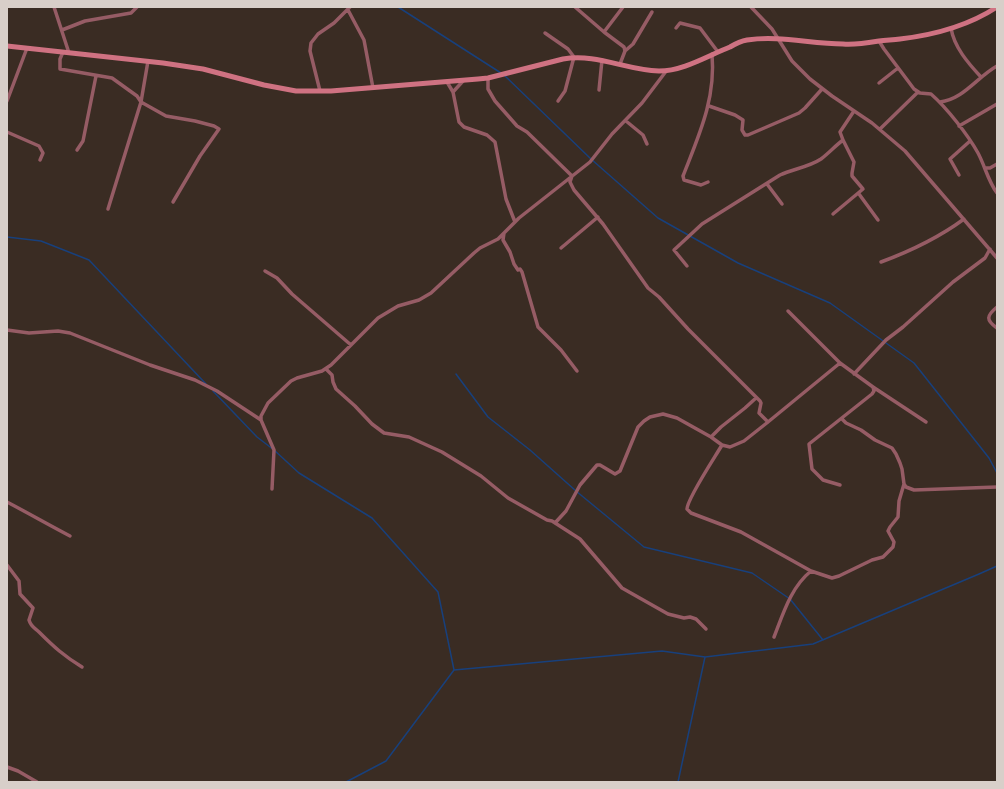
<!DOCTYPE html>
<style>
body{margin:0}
#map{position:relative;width:1004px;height:789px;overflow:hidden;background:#3a2c23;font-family:"Noto Sans",sans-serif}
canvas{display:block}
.frame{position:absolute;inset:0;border:8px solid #d8cfc9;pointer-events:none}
</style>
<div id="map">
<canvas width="1004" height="789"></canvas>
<div class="frame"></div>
</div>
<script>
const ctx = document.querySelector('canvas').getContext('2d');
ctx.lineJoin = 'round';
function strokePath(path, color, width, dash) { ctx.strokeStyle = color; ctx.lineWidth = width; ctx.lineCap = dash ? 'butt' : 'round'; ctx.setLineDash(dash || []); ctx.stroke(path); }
const stream = new Path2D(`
 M 398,7 L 501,73
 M 504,75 L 591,159 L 658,218 L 738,263 L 830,303 L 914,363 L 989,458 L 997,473
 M 7,237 L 41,241 L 89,260 L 206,384
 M 456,374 L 488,417 L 530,450 L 576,491 L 644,547 L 752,573 L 790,599 L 823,640
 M 213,391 L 257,437 L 274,450 L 299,473 L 372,518 L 438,592 L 454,670
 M 346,782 L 386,761 L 454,670 L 662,651 L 705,657 L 813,644 L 979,574 L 997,566
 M 678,782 L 705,657`);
const minor = new Path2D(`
 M 54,7 L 69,53
 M 575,7 L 604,32 L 624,47 L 625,51 L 620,64
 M 751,7 L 772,29 L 792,61 L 810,79 L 832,96 L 872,123 L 905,151 L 997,258
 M 348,10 L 364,40 L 373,88
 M 676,28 L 680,23 L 700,28 L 718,52
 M 951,28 C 954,47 968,63 981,77
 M 62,30 L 85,21 L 131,13 L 137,7
 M 604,32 L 623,7
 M 545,33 L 568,49 L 574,57 L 565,91 L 558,101
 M 879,41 L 884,49 L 914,89 L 920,93 L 931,94 C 947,108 968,135 978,153 C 985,166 988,181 997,193
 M 625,51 L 633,44 L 652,12
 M 63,52 L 60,59 L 60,69 L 112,78 L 137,96 L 141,102 L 166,116 L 195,121 L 214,126 L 219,129 L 200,156 L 173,202
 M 488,78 L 488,89 L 495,101 L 510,118 L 517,126 L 527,132 L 572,176 L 570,182 L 574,190 L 603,224 L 648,288 L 659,297 L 688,329 L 760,401 L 761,403 L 759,413 L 768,422
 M 447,82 L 453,92 L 459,122 L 464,127 L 487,135 L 495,142 L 506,199 L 515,222
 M 879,83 L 898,68
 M 599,90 L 602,60
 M 320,91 L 310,51 L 311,43 L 318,34 L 334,23 L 350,7
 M 453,92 L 463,81
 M 7,101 L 27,48
 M 940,102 C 964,99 977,77 997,66
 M 709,106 L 735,115 L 743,120 L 742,130 L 745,135 L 748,135 L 799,113 L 805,108 L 822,89
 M 626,121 L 643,135 L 647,144
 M 959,126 L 997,104
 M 880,129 L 918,92
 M 7,132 L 39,146 L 43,153 L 40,160
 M 77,150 L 83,141 L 96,76
 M 985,168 L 990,168 L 997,164
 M 959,175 L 950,159 L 970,141
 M 708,182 L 701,185 L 684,180 L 683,176 C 699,135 716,99 712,54
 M 767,184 L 782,204
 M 859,194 L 878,220
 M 108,209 L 141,102 L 148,61
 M 833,214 L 863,189 L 852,176 L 852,173 L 854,162 L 843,140
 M 504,233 L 503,240 L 510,252 L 514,264 L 518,270 L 520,269 L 522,272 L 538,327 L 561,350 L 577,371
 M 561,248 L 598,217
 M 881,262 C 908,252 941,236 964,219
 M 687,266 L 674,250 L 702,224 L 780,175 C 793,169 809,167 821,159 C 829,153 835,146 843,140 L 840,132 L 854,111
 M 265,271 L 277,278 L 292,294 L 351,345
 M 997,307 C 986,316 986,320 997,328
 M 788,311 L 840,363 L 873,387 L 926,422
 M 7,330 L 29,333 L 58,331 L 70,333 L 150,365 L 195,380 L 217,391 L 261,420
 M 326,369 L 332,375 L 333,382 L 336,389 L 355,406 L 372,424 L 384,433 L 409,437 L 442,452 L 481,476 L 508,498 L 547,520 L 552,521 L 580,539 L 622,588 L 668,614 L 684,618 L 690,617 L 696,619 L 706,629
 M 854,374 L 886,340 L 903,327 L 953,282 L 985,258 L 990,249
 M 711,437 L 721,427 L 745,408 L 756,398
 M 722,445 C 715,457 687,499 687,509 L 691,513 L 741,532 L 811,571
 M 904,484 L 906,487 L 914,490 L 997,487
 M 840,485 L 823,480 L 812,469 L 809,444 L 872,394 L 874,391 L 873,387
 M 272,489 L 274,450 L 261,420 L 261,416 L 268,403 L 291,381 L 297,378 L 322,371 L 331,365 L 378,318 L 398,306 L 419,300 L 431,293 L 474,253 L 480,248 L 498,239 L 519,218 L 590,162 L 612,134 L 642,103 L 667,70
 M 7,502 C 28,513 49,525 70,536
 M 555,523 L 566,511 L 580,485 L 597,465 L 600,465 L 615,474 L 620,471 L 638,427 L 644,421 L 650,417 L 663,414 L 677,418 L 711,437 L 722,445 L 730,447 L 744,441 L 768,422 L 840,363
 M 7,565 L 19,581 L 20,594 L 33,608 L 29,620 C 31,627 35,628 39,632 C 54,647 64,656 82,667
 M 774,637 C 783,614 791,587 811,571 L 832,578 L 839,576 L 872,560 L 883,557 L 893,547 L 894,542 L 888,531 L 890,527 L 898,517 L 899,501 L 904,484 L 902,469 L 900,463 L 896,454 L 892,448 L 875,440 L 861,430 L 846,423 L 842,419
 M 7,767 L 18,771 L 37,782`);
const secondary = new Path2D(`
 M 7,46 L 163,63 L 203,69 L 264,85 L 296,91 L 331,91 L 478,79 L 488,78 L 563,59 C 596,53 626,70 659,71 C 683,71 707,56 730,47 C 735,44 741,41 747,40 C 779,35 811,44 843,44 C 856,45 867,43 879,41 C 886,40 893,40 900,39 C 934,35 968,26 997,7`);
strokePath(stream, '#18407c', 1.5);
strokePath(minor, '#965c65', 3.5);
strokePath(secondary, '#cf7282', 5);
</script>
